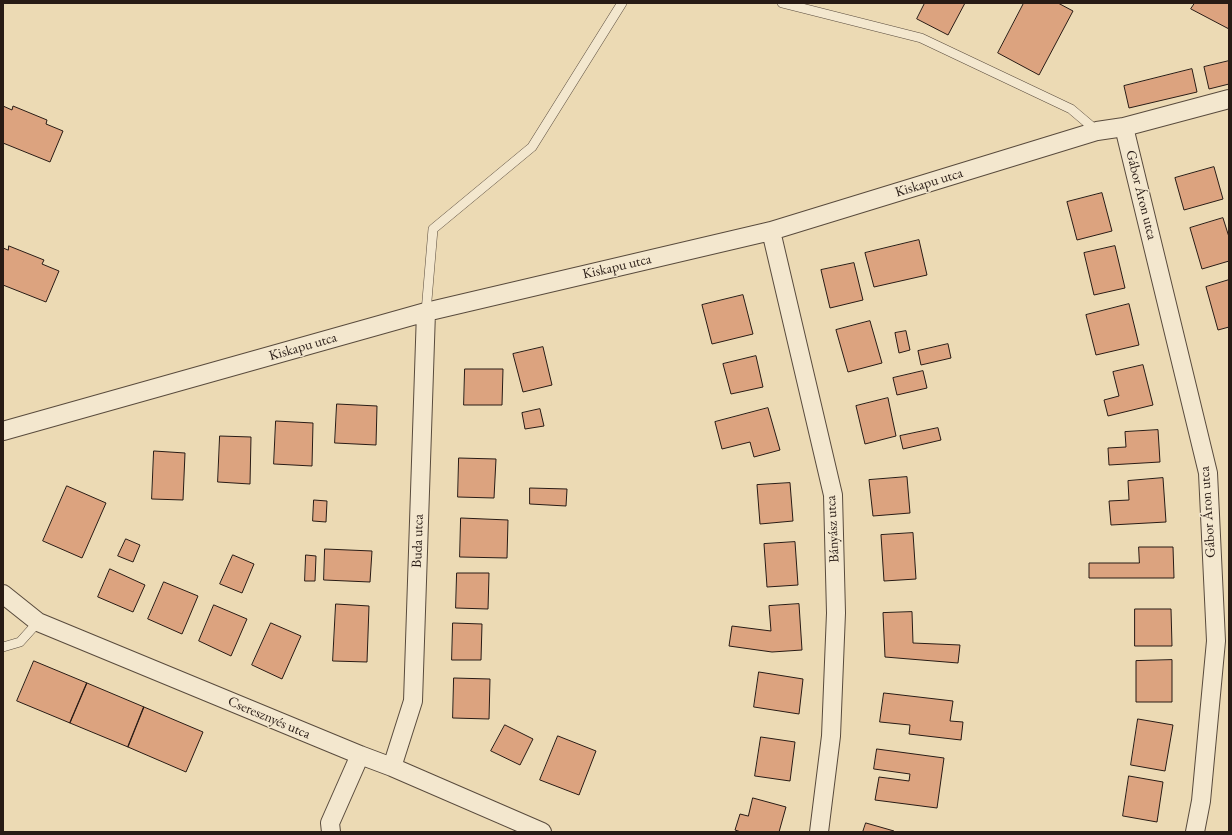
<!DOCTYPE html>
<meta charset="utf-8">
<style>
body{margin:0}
#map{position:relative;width:1232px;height:835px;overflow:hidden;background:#ecdab4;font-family:"EB Garamond",serif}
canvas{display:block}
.frame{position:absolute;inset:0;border:4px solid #281b15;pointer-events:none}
</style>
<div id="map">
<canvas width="1232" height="835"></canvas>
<div class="frame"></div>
</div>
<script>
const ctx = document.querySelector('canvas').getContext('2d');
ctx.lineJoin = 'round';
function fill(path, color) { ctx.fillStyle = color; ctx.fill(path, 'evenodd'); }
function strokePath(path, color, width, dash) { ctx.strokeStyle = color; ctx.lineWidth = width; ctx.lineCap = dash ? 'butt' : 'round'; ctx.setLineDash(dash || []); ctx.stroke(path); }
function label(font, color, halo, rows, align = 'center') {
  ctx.font = font + ' "EB Garamond",serif'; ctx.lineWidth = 3; ctx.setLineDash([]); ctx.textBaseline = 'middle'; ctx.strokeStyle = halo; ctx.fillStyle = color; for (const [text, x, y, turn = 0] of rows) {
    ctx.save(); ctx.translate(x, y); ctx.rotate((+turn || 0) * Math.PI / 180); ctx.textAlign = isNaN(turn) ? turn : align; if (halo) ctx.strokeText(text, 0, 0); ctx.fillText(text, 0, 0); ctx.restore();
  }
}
const building = new Path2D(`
 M 925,3 L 965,3 L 948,35 L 917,19 Z
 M 1024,3 L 1058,3 L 1073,11 L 1039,75 L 998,53 Z
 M 1195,3 L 1229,3 L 1229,29 L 1191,9 Z
 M 1229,61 L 1229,84 L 1209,89 L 1204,67 Z
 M 1192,69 L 1197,92 L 1129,108 L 1124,86 Z
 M 3,106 L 12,110 L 13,106 L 47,120 L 46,124 L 63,131 L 50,162 L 3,143 Z
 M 1214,167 L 1223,199 L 1184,210 L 1175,178 Z
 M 1102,193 L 1112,231 L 1077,240 L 1067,202 Z
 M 1223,218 L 1229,237 L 1229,261 L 1202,269 L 1190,228 Z
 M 919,240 L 927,275 L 874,287 L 865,253 Z
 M 9,246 L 44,260 L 42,264 L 59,271 L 46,302 L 3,285 L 3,248 L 8,250 Z
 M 1115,246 L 1125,288 L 1094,295 L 1084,253 Z
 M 854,263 L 863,300 L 830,308 L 821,270 Z
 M 1229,280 L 1229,327 L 1218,330 L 1206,287 Z
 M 743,295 L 753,334 L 712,344 L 702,305 Z
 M 1129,304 L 1139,345 L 1096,355 L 1086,315 Z
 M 870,321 L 882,363 L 848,372 L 836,330 Z
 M 906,331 L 910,350 L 899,353 L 895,333 Z
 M 948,344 L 951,358 L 921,365 L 918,351 Z
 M 543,347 L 552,385 L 523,392 L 513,354 Z
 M 756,356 L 763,387 L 731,394 L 723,364 Z
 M 1143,365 L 1153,405 L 1108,416 L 1104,400 L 1119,396 L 1113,372 Z
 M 465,369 L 503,369 L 502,405 L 464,405 Z
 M 923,371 L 927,388 L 897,395 L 893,378 Z
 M 888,398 L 896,436 L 865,444 L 856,406 Z
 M 337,404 L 377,406 L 376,445 L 335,443 Z
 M 768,408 L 780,450 L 754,457 L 750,442 L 722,449 L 715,422 Z
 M 540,409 L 544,426 L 525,429 L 522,413 Z
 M 276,421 L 313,423 L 312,466 L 274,464 Z
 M 938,428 L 941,440 L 903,449 L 900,436 Z
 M 1158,430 L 1160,462 L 1109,465 L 1108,448 L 1126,447 L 1125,432 Z
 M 220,436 L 251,437 L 250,484 L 218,482 Z
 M 154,451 L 185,453 L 183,500 L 152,499 Z
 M 459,458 L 496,459 L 494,498 L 458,497 Z
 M 907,477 L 910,513 L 873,516 L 869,480 Z
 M 1163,478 L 1166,522 L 1111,525 L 1109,501 L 1129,500 L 1128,481 Z
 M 790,483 L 793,521 L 760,524 L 757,485 Z
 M 67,486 L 106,503 L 82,558 L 43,541 Z
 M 530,488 L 567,489 L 566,506 L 530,504 Z
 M 314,500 L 327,501 L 326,522 L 313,521 Z
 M 461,518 L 508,520 L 507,558 L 460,557 Z
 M 913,533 L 916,579 L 884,581 L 881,535 Z
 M 126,539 L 140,545 L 133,562 L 118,556 Z
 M 795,542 L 798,585 L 767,587 L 764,544 Z
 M 1139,547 L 1173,547 L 1174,578 L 1089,578 L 1089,563 L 1139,563 Z
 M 325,549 L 372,551 L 370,582 L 324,580 Z
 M 233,555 L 254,564 L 242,593 L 220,584 Z
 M 306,555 L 316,556 L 315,581 L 305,581 Z
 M 110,569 L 145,585 L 133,612 L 98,597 Z
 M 457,573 L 489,573 L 488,609 L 456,608 Z
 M 164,582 L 198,596 L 182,634 L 148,619 Z
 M 336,604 L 369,606 L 367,662 L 333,661 Z
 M 799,604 L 802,650 L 772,652 L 729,646 L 732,626 L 771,631 L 769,606 Z
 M 214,605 L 247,619 L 231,656 L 199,641 Z
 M 1135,609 L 1171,609 L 1172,646 L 1135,646 Z
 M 912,612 L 913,643 L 960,645 L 958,663 L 885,657 L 883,613 Z
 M 271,623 L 301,636 L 282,679 L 252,665 Z
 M 453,623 L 482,624 L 481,660 L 452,660 Z
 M 1172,660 L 1172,702 L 1136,702 L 1136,661 Z
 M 34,661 L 87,683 L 70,723 L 17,701 Z
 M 759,672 L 803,679 L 799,714 L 754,707 Z
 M 454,678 L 490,679 L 489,719 L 453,718 Z
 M 87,683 L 144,707 L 128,747 L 70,723 Z
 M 884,693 L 953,701 L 950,721 L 963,722 L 961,740 L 909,734 L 910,725 L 880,722 Z
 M 144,707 L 203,732 L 186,772 L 128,747 Z
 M 1138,719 L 1173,725 L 1165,771 L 1131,765 Z
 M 505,725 L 533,739 L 520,765 L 491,751 Z
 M 558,736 L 596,751 L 579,795 L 540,780 Z
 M 761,737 L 795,742 L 790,781 L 755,776 Z
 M 877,749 L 944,758 L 937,808 L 875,800 L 879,777 L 909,781 L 910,774 L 874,769 Z
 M 1129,776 L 1163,782 L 1157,822 L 1123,816 Z
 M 753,798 L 786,807 L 779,832 L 741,832 L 735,830 L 740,814 L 748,816 Z
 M 866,823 L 894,831 L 893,832 L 863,832 Z`);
const lane = new Path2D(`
 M 782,3 L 921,38 L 1071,109 L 1097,131
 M 426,312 L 433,229 L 532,147 L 622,3
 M 3,647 L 20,642 L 38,622`);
const street = new Path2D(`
 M 1124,127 L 1208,473 L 1216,641 L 1201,801 L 1195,832
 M 771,231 L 833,495 L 836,613 L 831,736 L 819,832
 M 3,431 L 426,312 L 771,231 L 1097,131 L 1124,127 L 1229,99
 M 3,594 L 38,622 L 360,755 L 392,767 L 542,832
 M 392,767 L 413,701 L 426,312
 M 331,832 L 330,823 L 360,755`);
const streetNames = [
 ["Kiskapu utca",929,183,-17],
 ["Gábor Áron utca",1141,195,76],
 ["Kiskapu utca",617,267,-13],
 ["Kiskapu utca",303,347,-16],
 ["Gábor Áron utca",1208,512,-94],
 ["Bányász utca",833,529,-93],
 ["Buda utca",418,541,-88],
 ["Cseresznyés utca",269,718,23]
];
fill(building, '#dca37f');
strokePath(building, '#281b15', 1);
strokePath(lane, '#594b3d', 10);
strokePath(street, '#594b3d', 20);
strokePath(lane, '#f3e7ce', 9);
strokePath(street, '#f3e7ce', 18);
label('14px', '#281b15', '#f3e7ce', streetNames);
</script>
